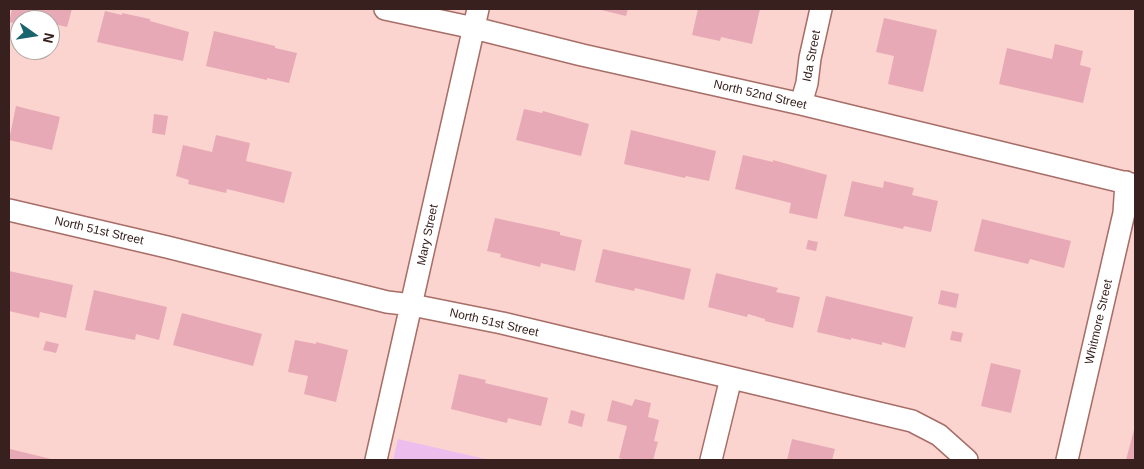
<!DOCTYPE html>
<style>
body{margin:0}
#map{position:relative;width:1144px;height:469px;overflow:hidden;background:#fbd4cf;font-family:Arial,sans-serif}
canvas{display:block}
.frame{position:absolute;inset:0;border:10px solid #37201d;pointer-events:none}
.north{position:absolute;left:10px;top:10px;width:50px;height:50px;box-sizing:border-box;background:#fff;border:1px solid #afa6a5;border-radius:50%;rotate:103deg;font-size:14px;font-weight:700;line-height:20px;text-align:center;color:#37201d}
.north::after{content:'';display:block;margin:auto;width:18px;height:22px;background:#18656e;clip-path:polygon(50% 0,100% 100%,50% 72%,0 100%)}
</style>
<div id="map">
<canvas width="1144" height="469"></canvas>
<div class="frame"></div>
<div class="north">N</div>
</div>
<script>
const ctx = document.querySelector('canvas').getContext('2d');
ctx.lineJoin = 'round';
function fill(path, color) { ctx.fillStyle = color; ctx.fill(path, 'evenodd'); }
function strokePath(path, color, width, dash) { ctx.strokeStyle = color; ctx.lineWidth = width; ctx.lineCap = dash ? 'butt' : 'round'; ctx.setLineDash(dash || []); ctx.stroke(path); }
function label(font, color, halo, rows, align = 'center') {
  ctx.font = font + ' Arial,sans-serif'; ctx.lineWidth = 5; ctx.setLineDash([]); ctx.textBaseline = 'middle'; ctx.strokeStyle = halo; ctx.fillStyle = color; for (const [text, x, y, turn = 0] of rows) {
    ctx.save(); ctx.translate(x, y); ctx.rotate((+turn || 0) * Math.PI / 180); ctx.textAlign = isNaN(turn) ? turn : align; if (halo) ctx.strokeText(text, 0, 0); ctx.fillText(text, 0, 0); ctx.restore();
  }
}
const green = new Path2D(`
 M 398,439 L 490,460 L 393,460 Z`);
const building = new Path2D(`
 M 12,9 L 72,9 L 67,27 L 50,23 L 50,20 L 20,20 L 20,25 L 9,22 Z
 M 597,9 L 628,9 L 626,16 Z
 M 698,9 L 760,9 L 752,44 L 721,37 L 720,41 L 692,35 Z
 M 105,11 L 122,15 L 122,13 L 150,19 L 150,21 L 189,32 L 183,61 L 97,42 Z
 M 884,18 L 937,30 L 923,92 L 888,84 L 894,56 L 876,52 Z
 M 214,31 L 275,46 L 275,48 L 297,53 L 289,83 L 267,78 L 267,80 L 206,66 Z
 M 1055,44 L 1083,51 L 1080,65 L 1091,68 L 1083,103 L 999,84 L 1007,48 L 1052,59 Z
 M 16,106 L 60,117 L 52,150 L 9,140 Z
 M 524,109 L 542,113 L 543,111 L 589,124 L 581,156 L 516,140 Z
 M 154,114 L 168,116 L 165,135 L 152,133 Z
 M 631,130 L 716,151 L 709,181 L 686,176 L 685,178 L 624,164 Z
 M 216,135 L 250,143 L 246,161 L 292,172 L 284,203 L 227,189 L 226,193 L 188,184 L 189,180 L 176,176 L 183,145 L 212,152 Z
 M 743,155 L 773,162 L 773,160 L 827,175 L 817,219 L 789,213 L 791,203 L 735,189 Z
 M 852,181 L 883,188 L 884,181 L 914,188 L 912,195 L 938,201 L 931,232 L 904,226 L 903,229 L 844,216 Z
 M 495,218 L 560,232 L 560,235 L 582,240 L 575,271 L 541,263 L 540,267 L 500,257 L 501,254 L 487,251 Z
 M 982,219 L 1071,241 L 1064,268 L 1030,259 L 1028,264 L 974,251 Z
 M 808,240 L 818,242 L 816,251 L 806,249 Z
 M 603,249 L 691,269 L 684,300 L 635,288 L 634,291 L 595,282 Z
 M 9,271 L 73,285 L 66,318 L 40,312 L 39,318 L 9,311 Z
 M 716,273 L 778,288 L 776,292 L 800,297 L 793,328 L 765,321 L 765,319 L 748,314 L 747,317 L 708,307 Z
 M 94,290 L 167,307 L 159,340 L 136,334 L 135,340 L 85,330 Z
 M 941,290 L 959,294 L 956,308 L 938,304 Z
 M 826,296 L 913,317 L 905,348 L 882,342 L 882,345 L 851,338 L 851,340 L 817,332 Z
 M 182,313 L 262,334 L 253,366 L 173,345 Z
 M 952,331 L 963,333 L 961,342 L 950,340 Z
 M 295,340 L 316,344 L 316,342 L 348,350 L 336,402 L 304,394 L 308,376 L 288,372 Z
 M 46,341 L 59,344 L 56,353 L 43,350 Z
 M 991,363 L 1021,370 L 1011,413 L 981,406 Z
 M 459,374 L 486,380 L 485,383 L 548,398 L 541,426 L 508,418 L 507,423 L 451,409 Z
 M 635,399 L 651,403 L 648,417 L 659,420 L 654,441 L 658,442 L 653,460 L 626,460 L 619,458 L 627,426 L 607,421 L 612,400 L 632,406 Z
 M 571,410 L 585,414 L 582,427 L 568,423 Z
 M 1135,426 L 1135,460 L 1126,460 Z
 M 792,439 L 835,449 L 832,460 L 787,460 Z
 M 10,449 L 55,460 L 9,460 Z`);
const street = new Path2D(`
 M 385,9 L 474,28 L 582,55 L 801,104 L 1135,185
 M 801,104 L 807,83 L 810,58 L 821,9
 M 9,210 L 167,247 L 387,302 L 412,305 L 502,323 L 912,421 L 939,435 L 967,460
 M 376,460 L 478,9
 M 711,460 L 731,378
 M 1067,460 L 1124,213 L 1126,182`);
const streetNames = [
 ["Ida Street",812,56,-79],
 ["North 52nd Street",760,95,13],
 ["North 51st Street",99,231,13],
 ["Mary Street",428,235,-78],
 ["Whitmore Street",1099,322,-77],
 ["North 51st Street",494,323,13]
];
fill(green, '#edbeed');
fill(building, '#e7a9b5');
strokePath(street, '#a76e67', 24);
strokePath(street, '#fff', 21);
label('12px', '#37201d', '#fff', streetNames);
</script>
